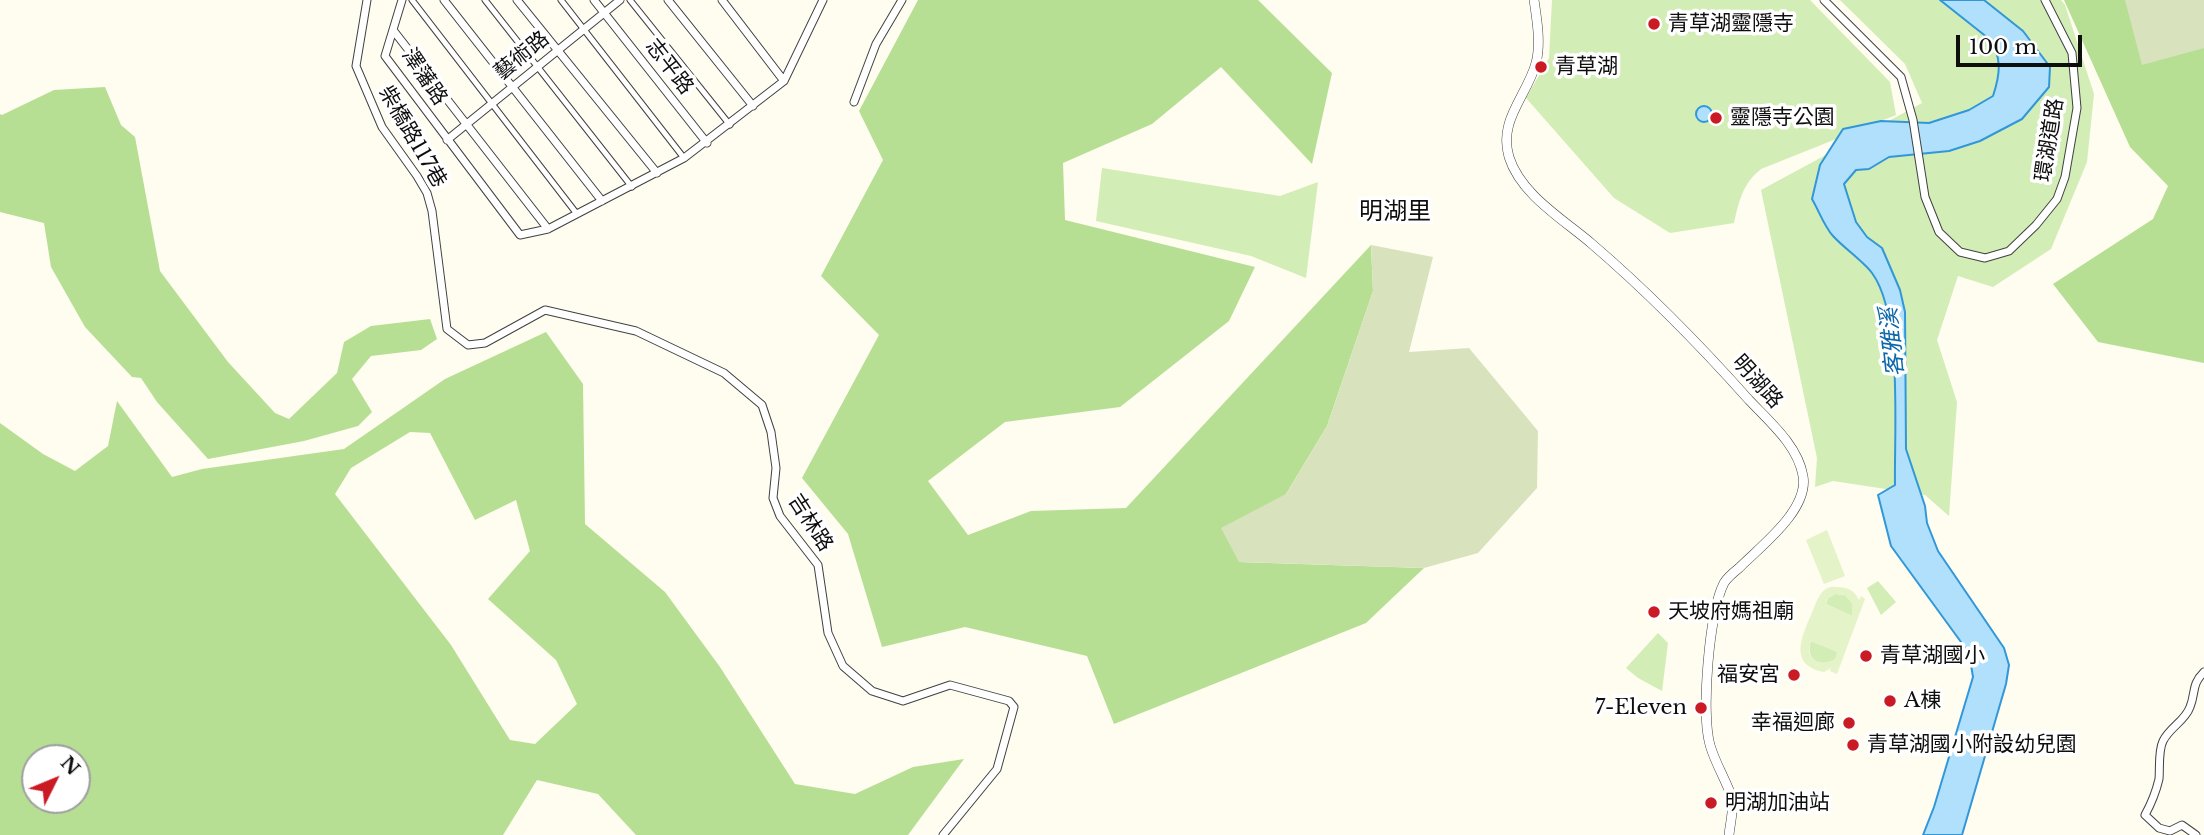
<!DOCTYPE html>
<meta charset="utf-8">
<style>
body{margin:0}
#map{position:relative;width:2204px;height:835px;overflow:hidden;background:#fffcf0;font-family:"Libre Baskerville",serif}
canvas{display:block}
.north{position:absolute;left:21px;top:744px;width:70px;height:70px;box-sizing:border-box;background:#fff;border:2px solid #9f9f9f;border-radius:50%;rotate:47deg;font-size:19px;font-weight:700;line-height:28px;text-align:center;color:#0e0e0e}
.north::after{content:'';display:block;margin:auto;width:24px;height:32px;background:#ca1b25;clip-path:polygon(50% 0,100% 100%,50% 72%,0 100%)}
.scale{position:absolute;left:1956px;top:35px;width:126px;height:32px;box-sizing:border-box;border:4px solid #0e0e0e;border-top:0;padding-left:9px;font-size:21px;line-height:24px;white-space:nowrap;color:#0e0e0e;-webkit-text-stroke:5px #fff;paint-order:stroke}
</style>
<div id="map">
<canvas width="2204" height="835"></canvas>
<div class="north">N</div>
<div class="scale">100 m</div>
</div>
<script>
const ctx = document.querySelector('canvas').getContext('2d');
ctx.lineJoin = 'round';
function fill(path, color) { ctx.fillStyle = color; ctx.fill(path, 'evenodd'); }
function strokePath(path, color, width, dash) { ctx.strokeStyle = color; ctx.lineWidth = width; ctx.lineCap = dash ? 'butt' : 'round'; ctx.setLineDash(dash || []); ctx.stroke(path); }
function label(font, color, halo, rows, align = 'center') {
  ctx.font = font + ' "Libre Baskerville","Noto Sans TC",serif'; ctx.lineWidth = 7; ctx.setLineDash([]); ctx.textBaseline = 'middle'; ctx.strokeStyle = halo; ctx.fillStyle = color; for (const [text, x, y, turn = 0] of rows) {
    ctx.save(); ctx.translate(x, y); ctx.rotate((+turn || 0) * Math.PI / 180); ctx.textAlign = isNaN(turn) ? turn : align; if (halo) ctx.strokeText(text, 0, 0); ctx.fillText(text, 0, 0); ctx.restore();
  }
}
const green = new Path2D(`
 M 1552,0 L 1810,0 L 1890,82 L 1896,115 L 1761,169 C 1743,183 1739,201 1734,223 L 1670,233 L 1614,198 L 1526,98 L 1549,58 Z
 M 1840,0 L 2061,0 L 2065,5 L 2094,94 L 2087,162 L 2051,249 L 1993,287 L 1958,276 L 1937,340 L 1957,402 L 1949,516 L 1925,495 L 1833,481 L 1815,487 L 1817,458 L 1761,190 L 1922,103 L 1905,64 Z
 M 1102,168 L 1280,196 L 1318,182 L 1306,278 L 1251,256 L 1096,221 Z
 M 1878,581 L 1896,602 L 1881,615 L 1867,588 Z
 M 1835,594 L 1845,595 L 1852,603 L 1852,616 L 1826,604 L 1828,598 Z
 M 1658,633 L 1668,643 L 1662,691 L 1638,678 L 1626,668 Z
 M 1811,641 L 1838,652 L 1835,660 C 1819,668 1805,659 1811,641 Z`);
const forest = new Path2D(`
 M 918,0 L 1258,0 L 1332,73 L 1312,164 L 1221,67 L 1152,124 L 1063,163 L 1065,220 L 1255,267 L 1229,321 L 1120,407 L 1005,422 L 928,481 L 968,535 L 1031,511 L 1126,508 L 1371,245 L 1373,291 L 1327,426 L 1286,494 L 1239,562 L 1424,568 L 1366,623 L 1114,724 L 1087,656 L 965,627 L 882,647 L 848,534 L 802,478 L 879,335 L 821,276 L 883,160 L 859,111 Z
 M 2064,0 L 2204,0 L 2204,363 L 2098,342 L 2053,284 L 2153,219 L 2168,186 L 2130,147 Z
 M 105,87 L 121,125 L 135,137 L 160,271 L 228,362 L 275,413 L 289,419 L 337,373 L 344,342 L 371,326 L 430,319 L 437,339 L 421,350 L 371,356 L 352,379 L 372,412 L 358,426 L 304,441 L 208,459 L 157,402 L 141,378 L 132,377 L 85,327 L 51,267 L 44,223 L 0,212 L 0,114 L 2,115 L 54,90 Z
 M 546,332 L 583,384 L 585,524 L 665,592 L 720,667 L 795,784 L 855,794 L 913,767 L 964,759 L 908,835 L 636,835 L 598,794 L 537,780 L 503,835 L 0,835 L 0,423 L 43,454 L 75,471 L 108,446 L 117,401 L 172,477 L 202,469 L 344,449 L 445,379 ZM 410,432 L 430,433 L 475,520 L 516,500 L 530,551 L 488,599 L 556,660 L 577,704 L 535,744 L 510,740 L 451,645 L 335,494 L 351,468 ZM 35,758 L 77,758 L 77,800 L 35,800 Z`);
const cemetery = new Path2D(`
 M 2125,0 L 2204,0 L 2204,48 L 2142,65 Z
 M 1371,245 L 1433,257 L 1409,352 L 1469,348 L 1538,431 L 1537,488 L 1478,553 L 1424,568 L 1239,562 L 1221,528 L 1286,494 L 1327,426 L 1373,291 Z`);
const pitch = new Path2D(`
 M 1827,530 L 1845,576 L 1824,584 L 1806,540 Z
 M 1839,587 C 1849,588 1854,590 1859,600 L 1861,596 L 1865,599 L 1837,674 L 1830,671 L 1831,668 L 1824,672 C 1789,665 1801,638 1811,615 C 1815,607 1818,592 1828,588 C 1831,586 1835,587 1839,587 ZM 1835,594 L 1845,595 L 1852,603 L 1852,616 L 1826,604 L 1828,598 ZM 1811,641 L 1837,652 L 1835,659 C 1819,668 1804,659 1811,641 Z`);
const water = new Path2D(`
 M 1940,0 L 1984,0 L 2023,31 L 2050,67 L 2049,87 L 2022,119 L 1980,141 L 1949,151 L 1889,157 L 1869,169 L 1856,170 L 1844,184 L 1856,222 L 1867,237 L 1882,248 L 1900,290 L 1905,312 L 1906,449 L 1925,506 L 1927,523 L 1938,551 L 2004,648 L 2009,665 L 2006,684 L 1962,835 L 1923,835 L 1934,807 L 1973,677 L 1969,653 L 1891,546 L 1878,495 L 1895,485 C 1894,432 1903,315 1872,273 C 1864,262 1844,248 1833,236 C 1824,226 1819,211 1812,199 L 1820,165 L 1843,129 L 1881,121 L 1929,123 L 1969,110 L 1993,96 C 2000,75 2003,56 1988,38 Z
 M1696 114a8 8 0 1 1 16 0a8 8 0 1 1-16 0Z`);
const pedestrian = new Path2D(`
 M 412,0 L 577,214
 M 485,0 L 632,187
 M 561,0 L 684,158
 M 630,0 L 730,125`);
const minor = new Path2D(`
 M 367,0 L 356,66 L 382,127 L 417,176 L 427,193 L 432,211 L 447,329 L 468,345 L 485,343 L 545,310 L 636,331 L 724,373 L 762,405 L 771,432 L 776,468 L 773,498 L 780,516 L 818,565 L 828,633 L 843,666 L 872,691 L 903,701 L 950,685 L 1009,701 L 1014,707 L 997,769 L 943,835
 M 402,0 L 385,56 L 520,235 L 548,229 L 684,158 L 784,81 L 722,0
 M 444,0 L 602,201
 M 517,0 L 657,173
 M 594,0 L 707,143
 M 668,0 L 753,106
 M 1824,0 L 1901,77 L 1913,120 L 1925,197 L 1939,232 L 1960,252 L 1985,258 L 2009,251 L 2036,225 L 2057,199 L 2065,177 L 2077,108 L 2072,53 L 2045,0
 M 393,30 L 548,229
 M 784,81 L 823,0
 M 854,102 L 876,44 L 902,0
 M 447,140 L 620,0
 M 2196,835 L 2182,825 L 2170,831 L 2159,828 L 2145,815 C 2151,804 2156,792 2159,779 C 2160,768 2158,751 2163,741 C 2170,727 2185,721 2190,707 C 2196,692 2191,685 2204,672`);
const tertiary = new Path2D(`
 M 1534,0 C 1537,20 1541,44 1536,63 C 1527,96 1498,120 1509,157 C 1521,195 1563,219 1592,244 C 1648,292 1700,345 1749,400 C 1770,422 1798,446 1803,476 C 1809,510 1761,546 1739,568 C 1734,572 1727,578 1724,583 C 1709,612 1701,713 1710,745 C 1715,763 1726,780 1732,798 C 1734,809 1730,824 1729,835`);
const markers = [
 [1654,24,7,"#ca1b25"],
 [1541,67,7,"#ca1b25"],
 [1716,118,7,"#ca1b25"],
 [1654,612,7,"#ca1b25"],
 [1866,656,7,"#ca1b25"],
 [1794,675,7,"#ca1b25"],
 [1890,701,7,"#ca1b25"],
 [1701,708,7,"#ca1b25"],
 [1849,723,7,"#ca1b25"],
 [1853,745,7,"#ca1b25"],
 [1711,803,7,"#ca1b25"]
];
const poiNames = [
 ["青草湖靈隱寺",1668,24],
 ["青草湖",1555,67],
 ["靈隱寺公園",1730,118],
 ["天坡府媽祖廟",1668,612],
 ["青草湖國小",1880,656],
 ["福安宮",1780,675,"right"],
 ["A棟",1904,701],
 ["7-Eleven",1687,708,"right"],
 ["幸福迴廊",1835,723,"right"],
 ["青草湖國小附設幼兒園",1867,745],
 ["明湖加油站",1725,803]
];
const streetNames = [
 ["藝術路",522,56,-39],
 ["志平路",669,67,52],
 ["澤藩路",424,77,56],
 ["柴橋路117巷",412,137,60],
 ["環湖道路",2050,140,-81],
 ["明湖路",1757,382,48],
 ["吉林路",810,523,57]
];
const waterNames = [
 ["客雅溪",1893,342,-96]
];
const quarterNames = [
 ["明湖里",1395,212]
];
fill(green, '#d3edb6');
fill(forest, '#b6df94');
fill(cemetery, '#d8e3be');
fill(pitch, '#e5f3c8');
fill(water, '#b0e0fb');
strokePath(water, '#3197d8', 2);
strokePath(pedestrian, '#414141', 7);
strokePath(minor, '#414141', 9);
strokePath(tertiary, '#414141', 10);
strokePath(pedestrian, '#fff', 5);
strokePath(minor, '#fff', 7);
strokePath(tertiary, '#fff', 9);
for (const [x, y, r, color] of markers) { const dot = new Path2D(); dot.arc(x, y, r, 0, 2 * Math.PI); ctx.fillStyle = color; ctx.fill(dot); strokePath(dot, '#fff', 2.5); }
label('21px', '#0e0e0e', '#fff', poiNames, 'left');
label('21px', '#0e0e0e', '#fff', streetNames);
label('italic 23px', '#0d67ab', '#fff', waterNames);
label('24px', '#0e0e0e', '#fff', quarterNames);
</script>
